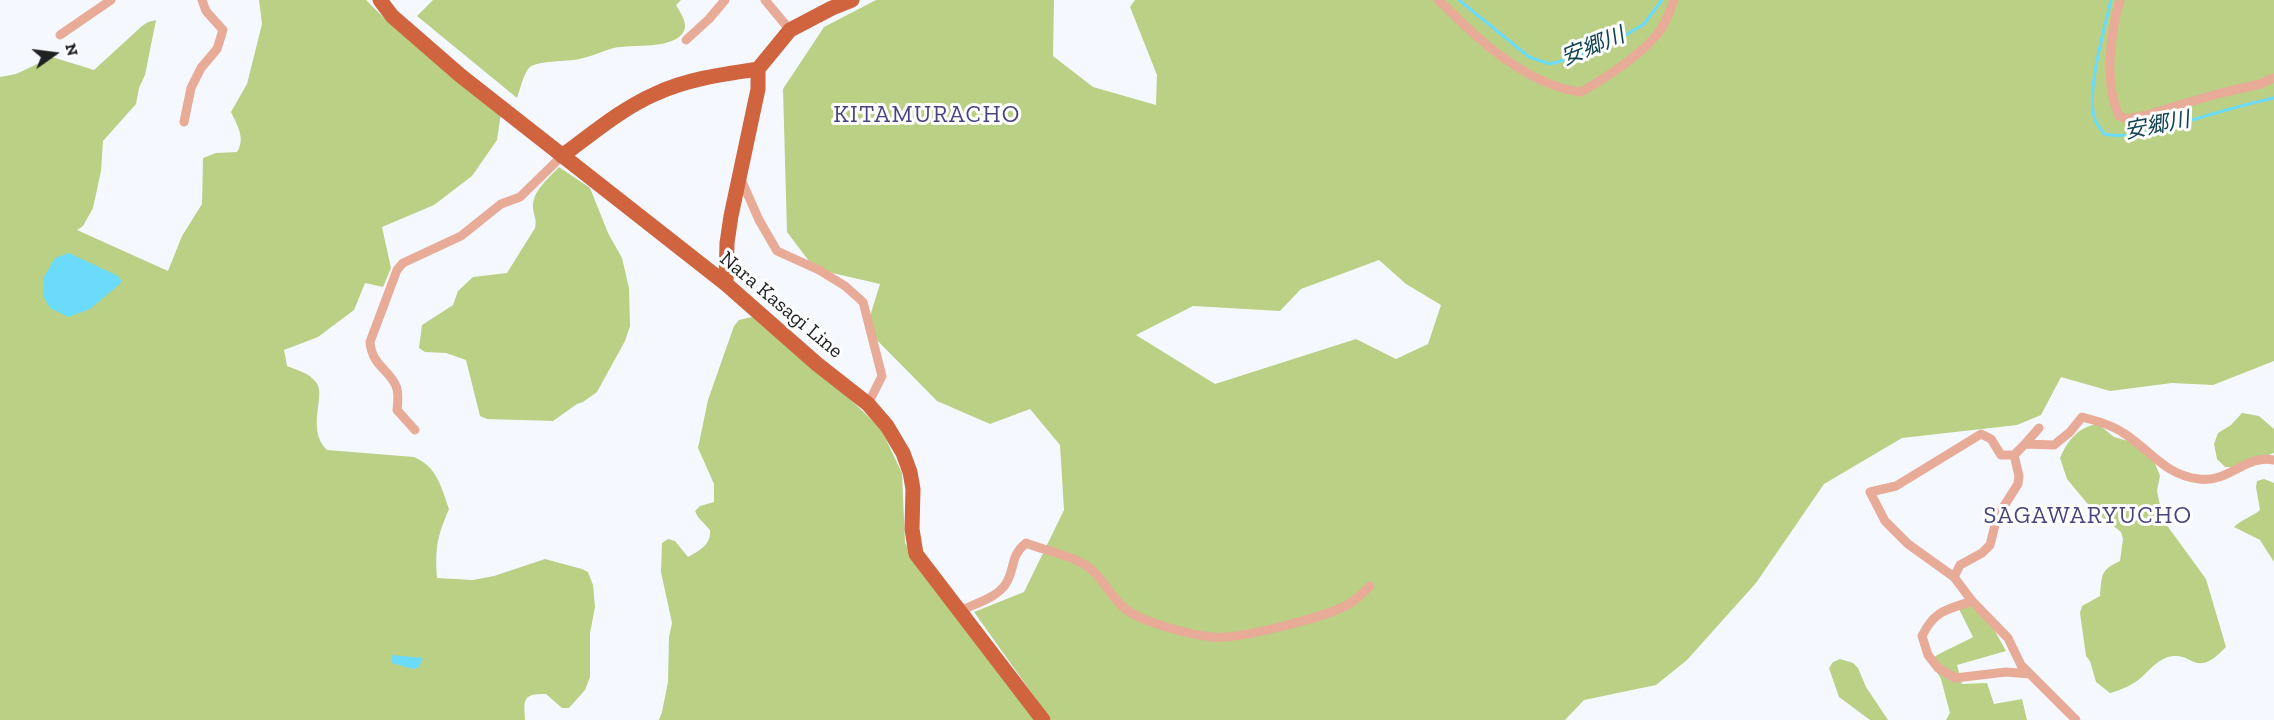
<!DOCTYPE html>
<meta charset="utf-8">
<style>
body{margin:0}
#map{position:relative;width:2274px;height:720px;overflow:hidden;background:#f5f9ff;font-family:"Zilla Slab",serif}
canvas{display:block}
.north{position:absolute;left:24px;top:24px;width:60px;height:60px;-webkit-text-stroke:4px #fff;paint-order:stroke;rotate:76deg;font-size:16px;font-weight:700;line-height:24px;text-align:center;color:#1f2123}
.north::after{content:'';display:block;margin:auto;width:21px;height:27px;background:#1f2123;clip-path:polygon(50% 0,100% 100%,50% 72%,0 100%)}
</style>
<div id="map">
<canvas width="2274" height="720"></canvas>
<div class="north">N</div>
</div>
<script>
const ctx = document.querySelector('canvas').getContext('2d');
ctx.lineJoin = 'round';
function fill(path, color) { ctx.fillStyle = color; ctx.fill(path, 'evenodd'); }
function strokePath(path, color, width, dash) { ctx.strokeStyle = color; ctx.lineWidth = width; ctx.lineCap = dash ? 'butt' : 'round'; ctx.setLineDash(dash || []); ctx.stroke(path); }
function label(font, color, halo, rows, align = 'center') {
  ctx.font = font + ' "Zilla Slab","Noto Sans JP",serif'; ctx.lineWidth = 6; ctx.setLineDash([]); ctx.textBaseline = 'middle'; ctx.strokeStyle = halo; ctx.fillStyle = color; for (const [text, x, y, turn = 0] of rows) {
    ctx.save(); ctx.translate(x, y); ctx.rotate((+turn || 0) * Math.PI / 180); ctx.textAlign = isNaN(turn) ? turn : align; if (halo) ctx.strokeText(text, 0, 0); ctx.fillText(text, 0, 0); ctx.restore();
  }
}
const green = new Path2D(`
 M 259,0 L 366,0 L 385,19 L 501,113 L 497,140 L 472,176 L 434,205 L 382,227 L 391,268 L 383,287 L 365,283 L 354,310 L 318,337 L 284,350 L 287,366 C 297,370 309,373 316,382 C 327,395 305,429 327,450 L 414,457 C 437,467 441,486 449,509 C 437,537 435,548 437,578 L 473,580 L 494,576 L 545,559 L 582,569 L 588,572 L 593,585 L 595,607 L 590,633 L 590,677 L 585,690 L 569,708 L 562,708 L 546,694 C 522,694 524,699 525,720 L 0,720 L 0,77 L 16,74 L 52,57 L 94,70 L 142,26 L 148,22 L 156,20 L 145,75 L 139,88 L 136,104 L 103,141 L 101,171 L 93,208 L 83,226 L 77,230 L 168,271 L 182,236 L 202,204 L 203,158 L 216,153 L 237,152 C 246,138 237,125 231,112 L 247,84 L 262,24 Z
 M 433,0 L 681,0 L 676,5 C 680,12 688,23 684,31 C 675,50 631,44 614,48 C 602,51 591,57 579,59 C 568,62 536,60 529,68 C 523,75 520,90 517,98 L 417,16 Z
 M 876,0 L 1054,0 L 1053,56 L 1093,87 L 1156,105 L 1157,75 L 1130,7 L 1135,0 L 2274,0 L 2274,361 L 2213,385 L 2172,383 L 2110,391 L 2061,377 L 2041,415 L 2017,425 L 1902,438 L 1824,484 L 1756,583 L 1687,660 L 1656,685 L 1584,700 L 1565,720 L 1051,720 L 974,612 L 1024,592 L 1064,510 L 1060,445 L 1030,409 L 990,424 L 937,401 L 866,329 L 880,284 L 815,269 L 787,232 L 783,89 L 824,27 ZM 1379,260 L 1406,284 L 1441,305 L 1428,344 L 1396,359 L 1356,339 L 1215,384 L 1136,335 L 1193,306 L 1280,311 L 1301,289 Z
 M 559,167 L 590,188 L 608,233 L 622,258 L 629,288 L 630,326 L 625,341 L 597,392 L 583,402 L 577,404 L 553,421 L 487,419 L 480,416 L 466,360 L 446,353 L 425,352 L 419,348 L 422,325 L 453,305 L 458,291 L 473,277 L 507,273 L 535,228 C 537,220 534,216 533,208 C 532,191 548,179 559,167 Z
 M 752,317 L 847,396 L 881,429 L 902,473 L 905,543 L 963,623 L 1039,720 L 659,720 L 662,712 L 668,682 L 669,637 L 672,623 L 661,572 L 662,543 L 668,539 L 675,541 L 688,557 C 700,550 711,545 710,530 L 698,517 L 695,511 L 700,506 L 714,502 L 714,484 L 698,448 L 708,400 L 734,326 L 739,320 Z
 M 2242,413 L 2259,416 L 2274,429 L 2274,453 L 2235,467 L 2225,467 L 2217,459 L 2214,444 L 2218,433 L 2231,425 Z
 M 2098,424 L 2114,437 L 2135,443 L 2152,456 L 2160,476 L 2157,491 L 2163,520 L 2206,579 L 2226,647 C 2194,681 2194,650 2168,657 C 2159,660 2152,667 2146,673 C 2137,683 2122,690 2110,693 L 2096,682 L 2090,661 L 2086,656 L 2080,613 L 2082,606 L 2100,596 C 2102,575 2100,570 2120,561 L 2123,539 L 2121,532 L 2091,508 L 2067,479 L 2060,458 C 2068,440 2078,427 2098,424 Z
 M 2264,479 L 2274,483 L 2274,562 L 2260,540 L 2234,527 C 2242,519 2252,517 2260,510 L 2256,487 L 2257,481 Z
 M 1970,605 L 1990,622 L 2006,651 L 1957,665 L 1962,684 L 1987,683 L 1994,704 L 2022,699 L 2027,720 L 1946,720 L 1950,713 L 1941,679 L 1930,660 C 1936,654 1963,643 1973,637 L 1959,609 Z
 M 1840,659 L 1853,663 L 1858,668 L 1866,687 L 1888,720 L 1870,720 L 1839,697 L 1829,668 L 1833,662 Z`);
const water = new Path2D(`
 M 69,253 L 118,276 L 122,282 L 90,309 L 68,317 L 50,308 L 43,296 L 44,277 L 55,258 Z
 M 392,655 L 423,658 L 419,667 L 413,669 L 392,663 Z`);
const stream = new Path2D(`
 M 1459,0 L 1529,57 L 1550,64 L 1575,57 L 1624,36 L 1644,24 L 1662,0
 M 2111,0 C 2105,27 2084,98 2096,122 C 2098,126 2102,130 2104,134 C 2132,140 2165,128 2192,120 C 2219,112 2246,104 2274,98`);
const minor = new Path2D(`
 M 765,0 L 790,30
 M 1438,0 C 1450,10 1460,22 1472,32 C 1501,59 1541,87 1581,92 C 1607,77 1634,60 1654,38 C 1664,28 1669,13 1674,0
 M 2120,0 C 2110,34 2104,83 2119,116 L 2128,119 L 2146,115 L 2217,94 L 2260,84 L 2274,78
 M 60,35 L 111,0
 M 686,40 L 709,19 L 725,0
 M 184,122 L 191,88 L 201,68 L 217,49 L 223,30 L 206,11 L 202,0
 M 740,177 L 759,220 L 777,251 L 819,270 L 845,286 L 863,302 L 882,376 L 868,404
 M 415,430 L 397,410 C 398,402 399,393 396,386 C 389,369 372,366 370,342 L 397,270 L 403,263 L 461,236 L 501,204 L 520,197 L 562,156
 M 2025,444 L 2039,428
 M 2014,455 L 2001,455 L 1991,439 L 1981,434 L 1896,486 L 1870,492 L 1885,521 L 1908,544 L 1954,577 L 1972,601 L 2008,638 L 2021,665 L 2076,720
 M 1954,577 L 1960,565 L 1982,553 L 1990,545 L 1997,517 L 2018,484 L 2019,476 L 2014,455 L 2025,444 L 2054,445 L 2070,432 L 2082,417 C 2097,421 2112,425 2125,434 C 2151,451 2165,475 2199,479 C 2229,483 2246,454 2274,460
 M 1972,601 C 1946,610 1935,610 1922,636 L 1928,655 L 1938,668 L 1955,678 L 2006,672 L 2030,674
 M 960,611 C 974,604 996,598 1005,585 C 1016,569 1009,557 1026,543 C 1048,552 1080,556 1096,574 C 1109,588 1116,605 1133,614 C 1151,624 1191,635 1212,637 C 1238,640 1326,617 1349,604 C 1357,599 1363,593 1370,586`);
const primary = new Path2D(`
 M 380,0 L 392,16 L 461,76 L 726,284 L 817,364 L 868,404 L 887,426 L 903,453 L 910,472 L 913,489 L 912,529 L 916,554 L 1043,720
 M 562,156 C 592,134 621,109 655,94 C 687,79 724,74 758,69
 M 726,284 L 727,243 L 731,216 L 758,89 L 758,69 L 790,30 L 832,8 L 852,0`);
const streetNames = [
 ["Nara Kasagi Line",781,305,40]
];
const waterNames = [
 ["安郷川",1593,47,-22],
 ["安郷川",2157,126,-11]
];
const quarterNames = [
 ["KITAMURACHO",927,115],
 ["SAGAWARYUCHO",2088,516]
];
fill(green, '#b9d085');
fill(water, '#6bdbfb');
strokePath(stream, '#6bdbfb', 3);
strokePath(minor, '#e8ab97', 9);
strokePath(primary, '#cf643f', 15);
label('21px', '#1f2123', '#fff', streetNames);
label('italic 22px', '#114451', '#fff', waterNames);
ctx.letterSpacing = '1.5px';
label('24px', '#464582', '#fff', quarterNames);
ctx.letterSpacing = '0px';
</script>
